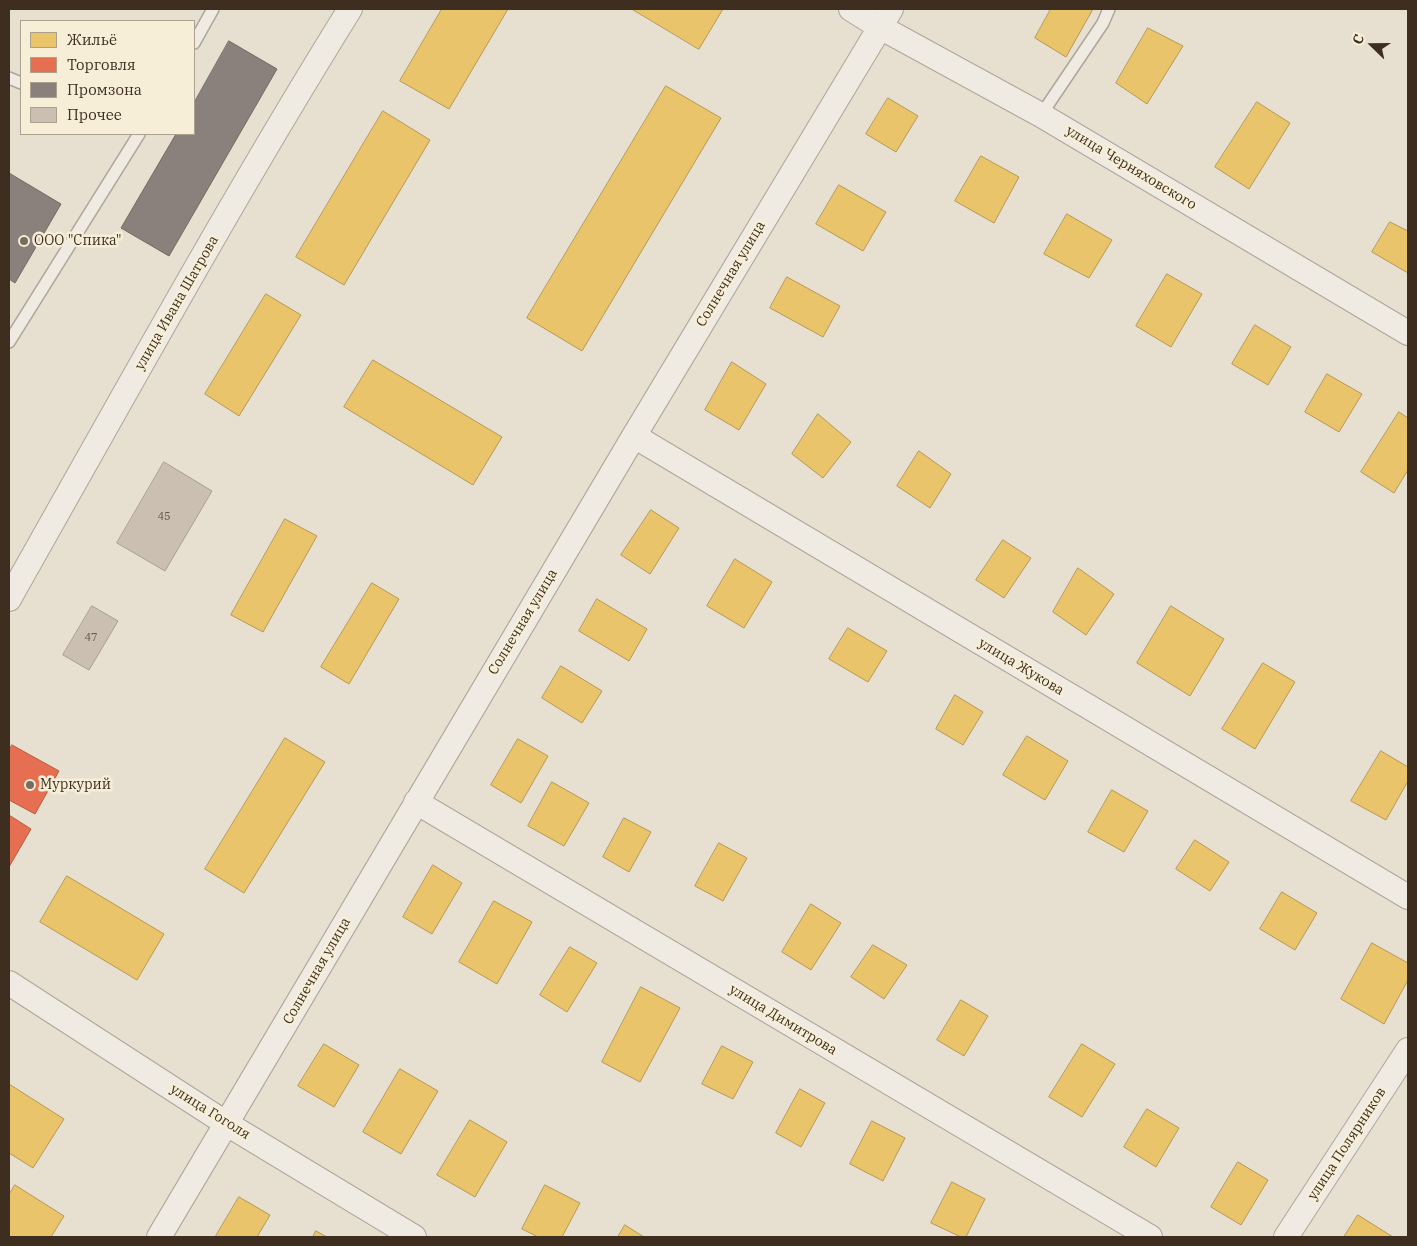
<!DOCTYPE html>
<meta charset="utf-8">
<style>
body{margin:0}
#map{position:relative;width:1417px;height:1246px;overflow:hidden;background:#e7e0d1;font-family:"IBM Plex Serif",serif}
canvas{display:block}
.frame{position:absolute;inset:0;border:10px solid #3d2e20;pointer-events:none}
.legend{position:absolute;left:20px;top:20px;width:175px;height:115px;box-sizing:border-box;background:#f7eed8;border:1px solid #ada18e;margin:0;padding:6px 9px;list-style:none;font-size:15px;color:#3d2e20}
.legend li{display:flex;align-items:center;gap:10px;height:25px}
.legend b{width:25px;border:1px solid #ada18e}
.north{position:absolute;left:1347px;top:20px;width:50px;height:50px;-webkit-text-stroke:4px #f7eed8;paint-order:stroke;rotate:292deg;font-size:14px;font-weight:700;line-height:20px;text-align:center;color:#3d2e20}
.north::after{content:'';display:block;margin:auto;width:18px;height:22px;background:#3d2e20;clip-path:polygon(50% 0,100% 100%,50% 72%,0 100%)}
</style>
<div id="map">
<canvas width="1417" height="1246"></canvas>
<div class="frame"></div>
<ul class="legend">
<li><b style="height:14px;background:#e9c46a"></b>Жильё</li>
<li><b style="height:14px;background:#e76f51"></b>Торговля</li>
<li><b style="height:14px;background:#8a817c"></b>Промзона</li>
<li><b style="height:14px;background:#cbbfb2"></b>Прочее</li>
</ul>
<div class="north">С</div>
</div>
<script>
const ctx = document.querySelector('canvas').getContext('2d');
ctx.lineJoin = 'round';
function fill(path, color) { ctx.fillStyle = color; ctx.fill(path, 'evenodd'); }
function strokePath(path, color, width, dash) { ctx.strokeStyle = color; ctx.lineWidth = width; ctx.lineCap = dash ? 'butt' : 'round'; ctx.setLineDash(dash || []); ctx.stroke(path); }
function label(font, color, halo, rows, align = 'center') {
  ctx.font = font + ' "IBM Plex Serif",serif'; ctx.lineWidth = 5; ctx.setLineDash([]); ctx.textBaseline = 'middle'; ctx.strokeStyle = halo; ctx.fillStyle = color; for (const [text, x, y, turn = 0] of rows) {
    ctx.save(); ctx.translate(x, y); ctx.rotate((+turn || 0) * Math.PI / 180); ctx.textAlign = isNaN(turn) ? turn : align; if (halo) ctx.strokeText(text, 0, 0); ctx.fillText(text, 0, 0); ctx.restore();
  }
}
const homes = new Path2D(`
 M 442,9 L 508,9 L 449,109 L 400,81 Z
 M 632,9 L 723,9 L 699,49 Z
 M 1051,9 L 1093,9 L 1066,57 L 1035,38 Z
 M 1148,28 L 1183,46 L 1147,104 L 1116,83 Z
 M 666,86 L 721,118 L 582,351 L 527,318 Z
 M 888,98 L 918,116 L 896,152 L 866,134 Z
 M 1257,102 L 1290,123 L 1249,189 L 1215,167 Z
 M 383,111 L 430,140 L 344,285 L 296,257 Z
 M 981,156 L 1019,177 L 994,223 L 955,201 Z
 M 839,185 L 886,212 L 863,251 L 816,224 Z
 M 1067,214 L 1112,240 L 1089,278 L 1044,254 Z
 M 1390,222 L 1408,231 L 1408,273 L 1372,252 Z
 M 1167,274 L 1202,294 L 1171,347 L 1136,326 Z
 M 787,277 L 840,306 L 823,337 L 770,308 Z
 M 266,294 L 301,315 L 239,416 L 205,394 Z
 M 1255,325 L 1291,347 L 1268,385 L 1232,364 Z
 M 373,360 L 502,437 L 473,485 L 344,407 Z
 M 732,362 L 766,384 L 739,430 L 705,410 Z
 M 1327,374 L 1362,394 L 1339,432 L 1305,412 Z
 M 1399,412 L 1408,418 L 1408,470 L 1394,493 L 1361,472 Z
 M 818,414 L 851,442 L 823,478 L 792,454 Z
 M 919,451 L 951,474 L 930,508 L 897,486 Z
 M 651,510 L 679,528 L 650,574 L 621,555 Z
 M 285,519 L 317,536 L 263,632 L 231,615 Z
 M 1003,540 L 1031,558 L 1004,598 L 976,580 Z
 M 735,559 L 772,582 L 744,628 L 707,606 Z
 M 1078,568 L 1114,594 L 1086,635 L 1053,612 Z
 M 372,583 L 399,599 L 349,684 L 321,667 Z
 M 597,599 L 647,629 L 629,661 L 579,631 Z
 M 1171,606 L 1224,639 L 1190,696 L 1137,663 Z
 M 848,628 L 887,651 L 868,682 L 829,659 Z
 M 1263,663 L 1295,682 L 1255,749 L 1222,729 Z
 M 561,666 L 602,691 L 582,723 L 542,698 Z
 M 955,695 L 983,712 L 963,745 L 936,729 Z
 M 1027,736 L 1068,761 L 1045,800 L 1003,775 Z
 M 285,738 L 325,762 L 244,893 L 205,869 Z
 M 518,739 L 548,756 L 521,803 L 491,785 Z
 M 1381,751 L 1408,767 L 1408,781 L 1386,820 L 1351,801 Z
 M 552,782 L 589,803 L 564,846 L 528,826 Z
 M 1112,790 L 1148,811 L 1124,852 L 1088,832 Z
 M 624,818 L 651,832 L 629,872 L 603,857 Z
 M 1195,840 L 1229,862 L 1210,891 L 1176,869 Z
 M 719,843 L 747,858 L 723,901 L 695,886 Z
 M 433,865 L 462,883 L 432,934 L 403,917 Z
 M 67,876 L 164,934 L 137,980 L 40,922 Z
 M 1282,892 L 1317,913 L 1295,950 L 1260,929 Z
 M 494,901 L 532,922 L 497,984 L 459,962 Z
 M 811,904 L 841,923 L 811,970 L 782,952 Z
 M 1372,943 L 1408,963 L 1408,980 L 1384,1024 L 1341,999 Z
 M 873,945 L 907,965 L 884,999 L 851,977 Z
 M 570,947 L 597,963 L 567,1012 L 540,995 Z
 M 641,987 L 680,1008 L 640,1082 L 602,1062 Z
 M 961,1000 L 988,1016 L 964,1056 L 937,1040 Z
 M 324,1044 L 359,1065 L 334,1107 L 298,1086 Z
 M 1082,1044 L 1115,1064 L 1082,1117 L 1049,1097 Z
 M 722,1046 L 753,1062 L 733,1099 L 702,1084 Z
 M 400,1069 L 438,1091 L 401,1154 L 363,1132 Z
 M 9,1084 L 64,1119 L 33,1168 L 9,1153 Z
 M 800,1089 L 825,1103 L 801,1147 L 776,1133 Z
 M 1147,1109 L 1179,1128 L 1156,1167 L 1124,1147 Z
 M 470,1120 L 507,1142 L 475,1197 L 437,1175 Z
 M 872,1121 L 905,1138 L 883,1181 L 850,1164 Z
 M 1238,1162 L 1268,1180 L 1241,1225 L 1211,1207 Z
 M 952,1182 L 985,1199 L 966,1237 L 961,1237 L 931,1223 Z
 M 15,1185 L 64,1216 L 51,1237 L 9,1237 L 9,1195 Z
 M 545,1185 L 580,1203 L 562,1237 L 538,1237 L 522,1229 Z
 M 239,1197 L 270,1215 L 257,1237 L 218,1237 L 216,1236 Z
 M 1358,1215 L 1393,1237 L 1344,1237 Z
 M 625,1225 L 644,1237 L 618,1237 Z
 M 316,1231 L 327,1237 L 313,1237 Z`);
const shops = new Path2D(`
 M 12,745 L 59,771 L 35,814 L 9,800 L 9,751 Z
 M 9,815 L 31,829 L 9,867 Z`);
const industry = new Path2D(`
 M 229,41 L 277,69 L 169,256 L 121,228 L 176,134 L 194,134 L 194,103 Z
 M 9,173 L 61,204 L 15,283 L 9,279 Z`);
const building = new Path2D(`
 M 164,462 L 212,491 L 165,571 L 117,543 Z
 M 92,606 L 118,621 L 89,670 L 63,655 Z`);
const lane = new Path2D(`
 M 194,43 L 213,9
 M 9,78 L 21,83
 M 1041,115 L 1103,23 L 1109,9
 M 9,342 L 139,134`);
const street = new Path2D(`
 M 851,9 L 880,27 L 1041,115 L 1408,333
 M 634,436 L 1408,897
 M 9,599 C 121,401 230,202 350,9
 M 416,802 L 1150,1237
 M 9,983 L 227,1124 L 414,1237
 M 159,1237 L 634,436 L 891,9
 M 1286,1237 L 1408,1050`);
const markers = [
 [24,241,5,"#786c5e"],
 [30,785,5,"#786c5e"]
];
const numberNames = [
 ["45",164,517],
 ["47",91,638]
];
const streetNames = [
 ["улица Черняховского",1131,168,31],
 ["Солнечная улица",731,274,-59],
 ["улица Ивана Шатрова",177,303,-60],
 ["Солнечная улица",523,622,-59],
 ["улица Жукова",1021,667,31],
 ["Солнечная улица",317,971,-60],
 ["улица Димитрова",783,1020,31],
 ["улица Гоголя",210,1112,32],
 ["улица Полярников",1347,1144,-57]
];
const poiNames = [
 ["ООО \"Спика\"",34,241],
 ["Муркурий",40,785]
];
fill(homes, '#e9c46a');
strokePath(homes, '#b59754', 1);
fill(shops, '#e76f51');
strokePath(shops, '#b45c42', 1);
fill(industry, '#8a817c');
strokePath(industry, '#736860', 1);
fill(building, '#cbbfb2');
strokePath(building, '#a89c90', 1);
strokePath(lane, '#ada599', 14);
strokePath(street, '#ada599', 26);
strokePath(lane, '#efebe3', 11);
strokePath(street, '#efebe3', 24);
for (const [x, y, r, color] of markers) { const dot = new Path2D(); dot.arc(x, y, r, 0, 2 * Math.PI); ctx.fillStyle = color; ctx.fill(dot); strokePath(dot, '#f7eed8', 2); }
label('11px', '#605244', null, numberNames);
label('14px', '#3d2e20', '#f7eed8', streetNames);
label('14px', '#3d2e20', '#f7eed8', poiNames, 'left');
</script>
